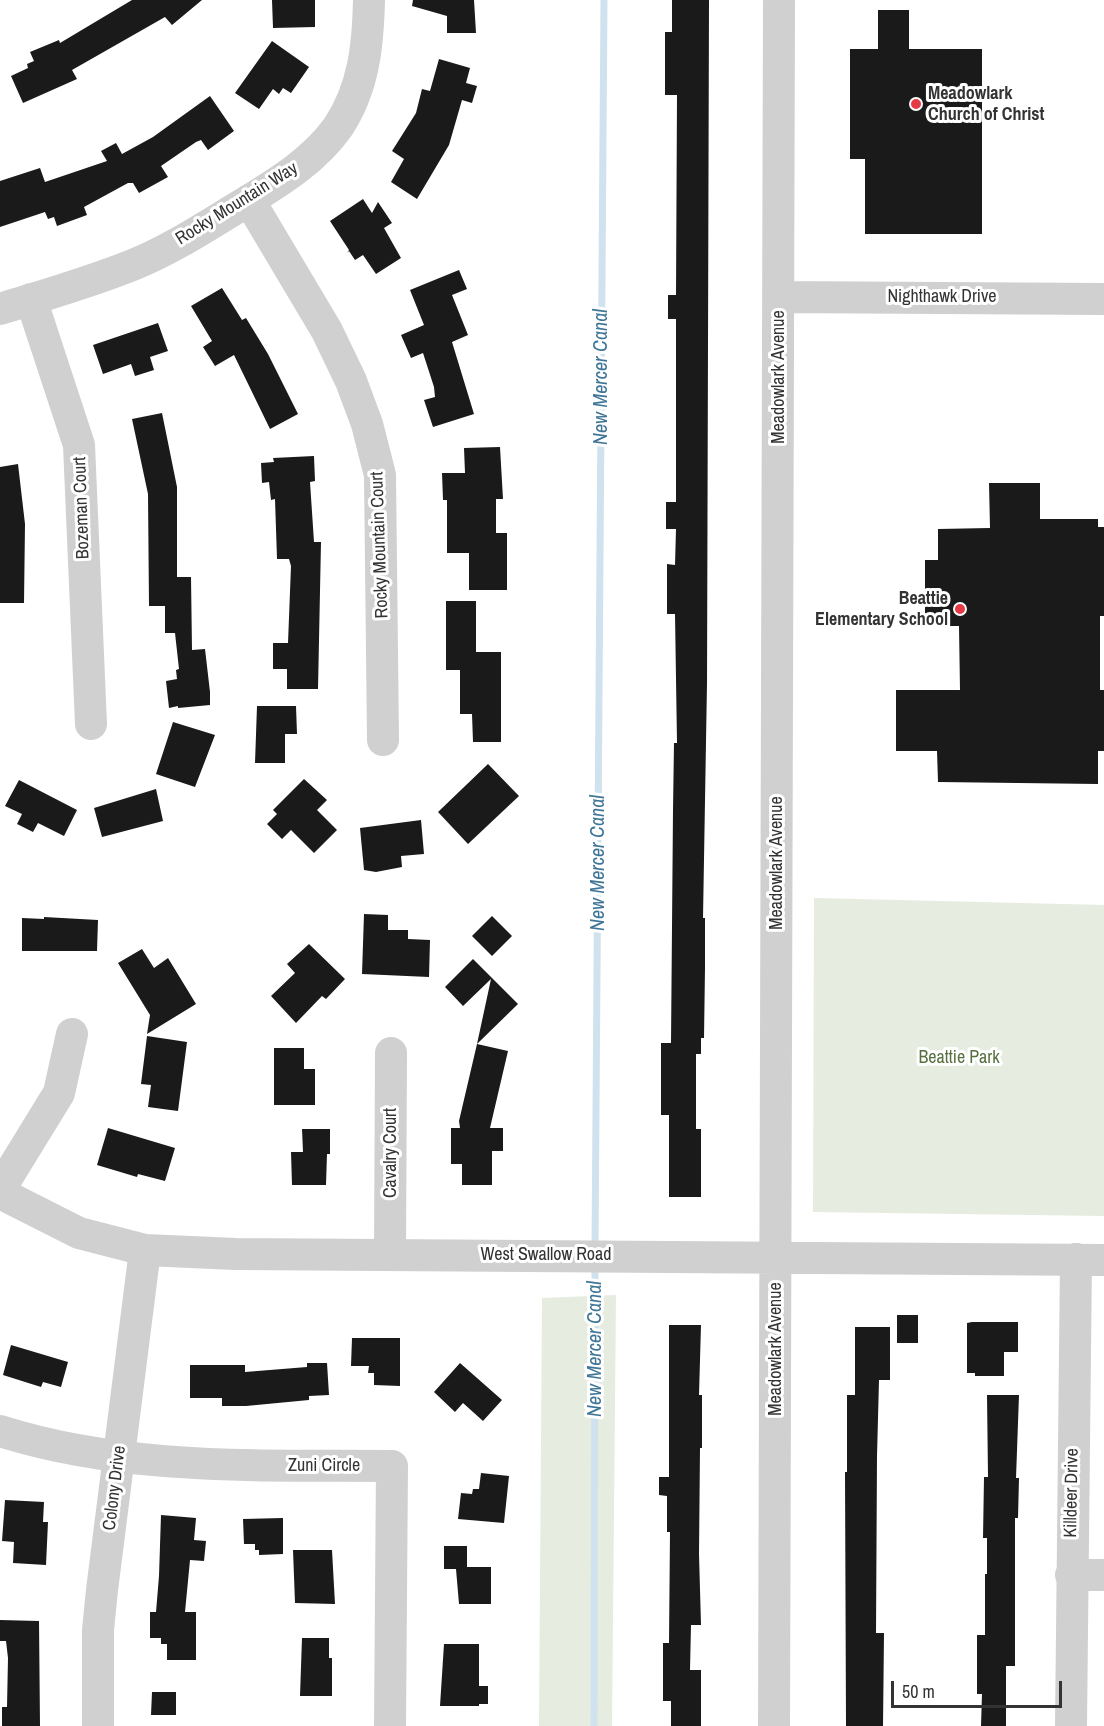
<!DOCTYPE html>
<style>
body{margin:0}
#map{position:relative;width:1104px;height:1726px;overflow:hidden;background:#fff;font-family:"Archivo Narrow",sans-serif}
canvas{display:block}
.scale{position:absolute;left:891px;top:1681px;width:171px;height:27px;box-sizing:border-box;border:3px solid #333;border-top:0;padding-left:8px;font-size:18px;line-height:21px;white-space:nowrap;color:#333;-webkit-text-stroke:4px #fff;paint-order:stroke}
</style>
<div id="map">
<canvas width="1104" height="1726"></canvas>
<div class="scale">50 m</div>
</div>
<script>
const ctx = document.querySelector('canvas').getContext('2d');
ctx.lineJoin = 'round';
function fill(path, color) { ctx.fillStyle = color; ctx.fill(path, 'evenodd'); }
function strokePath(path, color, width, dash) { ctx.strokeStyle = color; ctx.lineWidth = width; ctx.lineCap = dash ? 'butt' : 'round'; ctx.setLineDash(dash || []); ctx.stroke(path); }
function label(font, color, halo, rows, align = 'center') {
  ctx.font = font + ' "Archivo Narrow",sans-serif'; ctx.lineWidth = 6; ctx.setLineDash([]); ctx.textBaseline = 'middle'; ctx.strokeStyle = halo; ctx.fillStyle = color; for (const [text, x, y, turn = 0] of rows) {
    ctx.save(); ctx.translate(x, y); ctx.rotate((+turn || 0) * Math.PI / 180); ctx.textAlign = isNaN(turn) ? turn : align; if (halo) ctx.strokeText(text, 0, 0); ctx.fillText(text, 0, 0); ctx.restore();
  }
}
const green = new Path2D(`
 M 814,898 L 1104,905 L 1104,1216 L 813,1212 Z
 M 616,1295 L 612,1726 L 539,1726 L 542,1298 Z`);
const stream = new Path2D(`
 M 595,1248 L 604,0
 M 594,1726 L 595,1266`);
const building = new Path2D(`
 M 132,0 L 202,0 L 172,25 L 165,17 L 72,70 L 77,79 L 23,103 L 11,76 L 28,68 L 27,64 L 34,61 L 30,52 L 59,40 L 60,43 Z
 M 272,0 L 315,0 L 315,27 L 273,28 Z
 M 413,0 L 474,0 L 476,33 L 447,33 L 447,16 L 412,6 Z
 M 672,0 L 709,0 L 707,683 L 703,918 L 705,918 L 705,968 L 704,1038 L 701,1038 L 701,1054 L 696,1054 L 696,1129 L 701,1129 L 701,1197 L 669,1197 L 669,1115 L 661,1115 L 661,1043 L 671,1043 L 673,810 L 674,743 L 677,743 L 675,614 L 667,614 L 667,564 L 675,565 L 676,529 L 666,529 L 666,502 L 676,502 L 676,319 L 668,319 L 668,295 L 676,295 L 677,95 L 665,95 L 665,32 L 672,32 Z
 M 878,10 L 909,10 L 909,49 L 982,49 L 982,234 L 865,234 L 865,159 L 850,159 L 850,49 L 878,49 Z
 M 272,41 L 309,67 L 291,93 L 283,88 L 279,94 L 273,89 L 259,109 L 235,93 Z
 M 439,59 L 470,68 L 466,83 L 477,86 L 472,103 L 462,100 L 449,145 L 417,199 L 391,182 L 404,159 L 392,151 L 416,113 L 422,89 L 430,91 Z
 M 210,96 L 234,131 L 208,150 L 201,140 L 196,142 L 161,166 L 168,177 L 139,193 L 133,183 L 128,183 L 84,207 L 87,215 L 57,226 L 54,217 L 48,219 L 45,212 L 0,227 L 0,181 L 40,168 L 45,182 L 107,161 L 101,151 L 116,143 L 122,154 L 153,137 Z
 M 363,199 L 372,213 L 378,202 L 392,223 L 384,228 L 401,258 L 376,274 L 363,255 L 355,260 L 349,251 L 347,253 L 349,250 L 330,221 Z
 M 459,270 L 467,289 L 452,295 L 468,335 L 452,342 L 474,414 L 433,427 L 424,400 L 435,397 L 434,387 L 423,353 L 411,358 L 401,335 L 424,325 L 410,290 Z
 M 222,288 L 242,320 L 246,318 L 268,354 L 298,414 L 270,429 L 234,355 L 215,366 L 203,347 L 212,341 L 191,306 Z
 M 158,323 L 168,351 L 150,357 L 154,370 L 135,376 L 131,364 L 103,374 L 93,345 Z
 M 162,413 L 177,487 L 177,577 L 191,577 L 192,650 L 205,649 L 210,692 L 210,705 L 178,708 L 178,706 L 169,708 L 166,681 L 177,679 L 176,670 L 179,669 L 175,633 L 165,633 L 165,606 L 149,606 L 148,494 L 132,419 Z
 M 500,447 L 503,499 L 496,499 L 496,533 L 507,533 L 507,590 L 469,590 L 469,553 L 447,553 L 447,500 L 443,500 L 442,473 L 465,473 L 464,448 Z
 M 314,456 L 315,481 L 310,482 L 314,542 L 321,542 L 318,689 L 287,689 L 287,669 L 273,669 L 273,643 L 288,643 L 291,566 L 289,559 L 277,559 L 275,499 L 271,500 L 269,482 L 262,483 L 261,463 L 274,462 L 273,458 Z
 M 18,464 L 25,524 L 24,603 L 0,603 L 0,467 Z
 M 989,483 L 1040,483 L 1040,519 L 1098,519 L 1098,527 L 1104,527 L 1104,616 L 1100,616 L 1100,690 L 1104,690 L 1104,751 L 1098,751 L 1098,784 L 938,782 L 937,751 L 896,751 L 896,690 L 960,690 L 959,626 L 925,626 L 925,560 L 938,560 L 938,529 L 990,528 Z
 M 446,601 L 476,601 L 476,652 L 501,652 L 501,742 L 473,742 L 472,714 L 460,714 L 460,670 L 446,670 Z
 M 257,706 L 296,706 L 297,734 L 285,734 L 285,763 L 255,763 Z
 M 173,722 L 215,735 L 195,787 L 156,774 Z
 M 488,764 L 519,796 L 468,844 L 438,812 Z
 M 304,779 L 327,800 L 317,810 L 337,830 L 314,853 L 291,830 L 282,839 L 267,824 L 277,814 L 273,810 Z
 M 19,780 L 77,810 L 64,836 L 38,823 L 33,832 L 17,824 L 22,814 L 5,806 Z
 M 156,789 L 163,821 L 102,837 L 94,808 Z
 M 421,820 L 424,854 L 401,856 L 402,867 L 376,872 L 364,870 L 360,828 Z
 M 364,914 L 388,915 L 388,930 L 408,930 L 408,939 L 430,940 L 429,977 L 362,974 Z
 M 492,916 L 512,936 L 492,956 L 472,936 Z
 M 44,917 L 98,920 L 97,951 L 22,951 L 22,918 L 44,919 Z
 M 309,944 L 345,979 L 326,999 L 322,996 L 296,1023 L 271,996 L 295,973 L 287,964 Z
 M 142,949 L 154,968 L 168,958 L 196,1004 L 147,1034 L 150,1015 L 118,963 Z
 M 473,959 L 518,1004 L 477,1044 L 491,979 L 463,1006 L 445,987 Z
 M 147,1036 L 187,1042 L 178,1111 L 148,1107 L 151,1085 L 141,1084 Z
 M 477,1044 L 508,1051 L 490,1128 L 503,1128 L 503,1151 L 492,1151 L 492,1185 L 462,1185 L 462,1164 L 451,1164 L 451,1128 L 460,1128 L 459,1121 Z
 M 274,1048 L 304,1048 L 304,1069 L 315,1069 L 315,1105 L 274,1105 Z
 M 108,1128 L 175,1148 L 165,1181 L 138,1174 L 137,1177 L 97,1165 Z
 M 302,1129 L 330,1129 L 330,1154 L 327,1154 L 326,1185 L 292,1185 L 291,1152 L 303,1152 Z
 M 897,1315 L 918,1315 L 918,1343 L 897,1343 Z
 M 972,1322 L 1018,1322 L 1018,1352 L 1004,1352 L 1004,1376 L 975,1376 L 975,1373 L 967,1373 L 967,1323 Z
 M 669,1325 L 701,1325 L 699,1395 L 702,1395 L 702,1448 L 700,1448 L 699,1554 L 701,1625 L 691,1625 L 690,1670 L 701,1670 L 701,1726 L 671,1726 L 671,1701 L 663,1701 L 663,1643 L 669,1643 L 670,1532 L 667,1532 L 667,1496 L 659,1495 L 659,1477 L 669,1477 Z
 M 855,1327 L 890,1327 L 890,1380 L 879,1380 L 877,1456 L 876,1633 L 884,1633 L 883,1726 L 846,1726 L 845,1472 L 847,1472 L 847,1395 L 855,1395 Z
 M 352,1338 L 400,1338 L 400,1386 L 374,1385 L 374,1373 L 368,1373 L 369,1366 L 351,1366 Z
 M 11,1345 L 68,1362 L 61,1387 L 43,1382 L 41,1387 L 3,1375 Z
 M 307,1363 L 327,1363 L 329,1395 L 309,1396 L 309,1400 L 246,1406 L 222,1406 L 222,1398 L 190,1398 L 190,1365 L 245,1365 L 245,1372 L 307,1367 Z
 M 460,1363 L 502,1400 L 483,1421 L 463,1403 L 455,1412 L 434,1392 Z
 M 987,1395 L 1019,1395 L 1016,1478 L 1019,1478 L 1018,1518 L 1015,1518 L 1015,1666 L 1006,1666 L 1006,1726 L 981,1726 L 982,1694 L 977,1694 L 977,1635 L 985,1635 L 985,1574 L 987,1574 L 987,1538 L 983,1538 L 984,1477 L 988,1477 Z
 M 481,1473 L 509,1476 L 504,1523 L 458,1519 L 461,1493 L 472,1494 L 473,1489 L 479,1489 Z
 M 5,1500 L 44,1502 L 43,1522 L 48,1522 L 46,1565 L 13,1563 L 14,1542 L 2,1541 Z
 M 161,1515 L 196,1518 L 194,1540 L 206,1541 L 204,1561 L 190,1560 L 185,1612 L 196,1612 L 196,1660 L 167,1660 L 167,1644 L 161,1644 L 161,1638 L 150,1638 L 150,1612 L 156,1612 L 159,1576 Z
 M 283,1518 L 283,1554 L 259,1555 L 259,1550 L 255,1550 L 255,1544 L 244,1544 L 243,1519 Z
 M 444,1546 L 467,1546 L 467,1567 L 491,1567 L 491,1604 L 459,1604 L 456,1569 L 444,1569 Z
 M 293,1550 L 332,1550 L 335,1604 L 295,1603 Z
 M 0,1620 L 39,1621 L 40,1726 L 2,1726 L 2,1707 L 7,1707 L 8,1658 L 6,1641 L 0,1641 Z
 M 302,1638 L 329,1638 L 329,1658 L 332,1658 L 332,1696 L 300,1696 Z
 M 444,1644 L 479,1644 L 479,1686 L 488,1686 L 488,1704 L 479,1704 L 479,1706 L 440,1706 Z
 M 152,1692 L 176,1692 L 176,1715 L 151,1715 Z`);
const minor = new Path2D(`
 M 249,200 L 327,331 L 351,381 L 367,424 L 380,475 L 383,740
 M 780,297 L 1104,299
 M 31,299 L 79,445 L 91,724
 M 0,309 C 45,295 91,282 135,264 C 172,249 208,225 243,204 C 277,183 314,161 338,127 C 364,88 368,45 369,0
 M 0,1189 L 59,1093 L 72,1034
 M 0,1193 L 79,1233 L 145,1250 L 236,1254 L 1104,1260
 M 390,1253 L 391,1053
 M 0,1431 C 126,1471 261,1465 392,1466 L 390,1726
 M 1071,1575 L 1104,1575
 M 98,1726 L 98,1630 L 102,1590 L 145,1250
 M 774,1726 L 779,0
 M 1071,1726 L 1076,1259`);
const markers = [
 [916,104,6,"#e63946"],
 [960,609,6,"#e63946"]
];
const poiNames = [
 ["Meadowlark",928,94],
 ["Church of Christ",928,115],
 ["Beattie",948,599,"right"],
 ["Elementary School",948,620,"right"]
];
const streetNames = [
 ["Rocky Mountain Way",237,204,-32],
 ["Nighthawk Drive",942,297],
 ["Meadowlark Avenue",779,377,-90],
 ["Bozeman Court",82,508,-92],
 ["Rocky Mountain Court",380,545,-92],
 ["Meadowlark Avenue",777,863,-90],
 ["Cavalry Court",391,1153,-90],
 ["West Swallow Road",546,1255],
 ["Meadowlark Avenue",776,1349,-90],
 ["Zuni Circle",324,1466],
 ["Colony Drive",115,1488,-83],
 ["Killdeer Drive",1072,1493,-89]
];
const parkNames = [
 ["Beattie Park",959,1058]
];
const waterNames = [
 ["New Mercer Canal",602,377,-90],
 ["New Mercer Canal",599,863,-90],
 ["New Mercer Canal",596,1349,-90]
];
fill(green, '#e6ecdf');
strokePath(stream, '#cfe2ee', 7);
fill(building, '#1a1a1a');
strokePath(minor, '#d0d0d0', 32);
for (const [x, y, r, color] of markers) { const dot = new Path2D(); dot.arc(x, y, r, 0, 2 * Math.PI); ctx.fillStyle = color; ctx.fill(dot); strokePath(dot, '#fff', 2); }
label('bold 18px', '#333', '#fff', poiNames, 'left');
label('18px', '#333', '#fff', streetNames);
label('18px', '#56703f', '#fff', parkNames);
label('italic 20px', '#3f7597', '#fff', waterNames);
</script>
